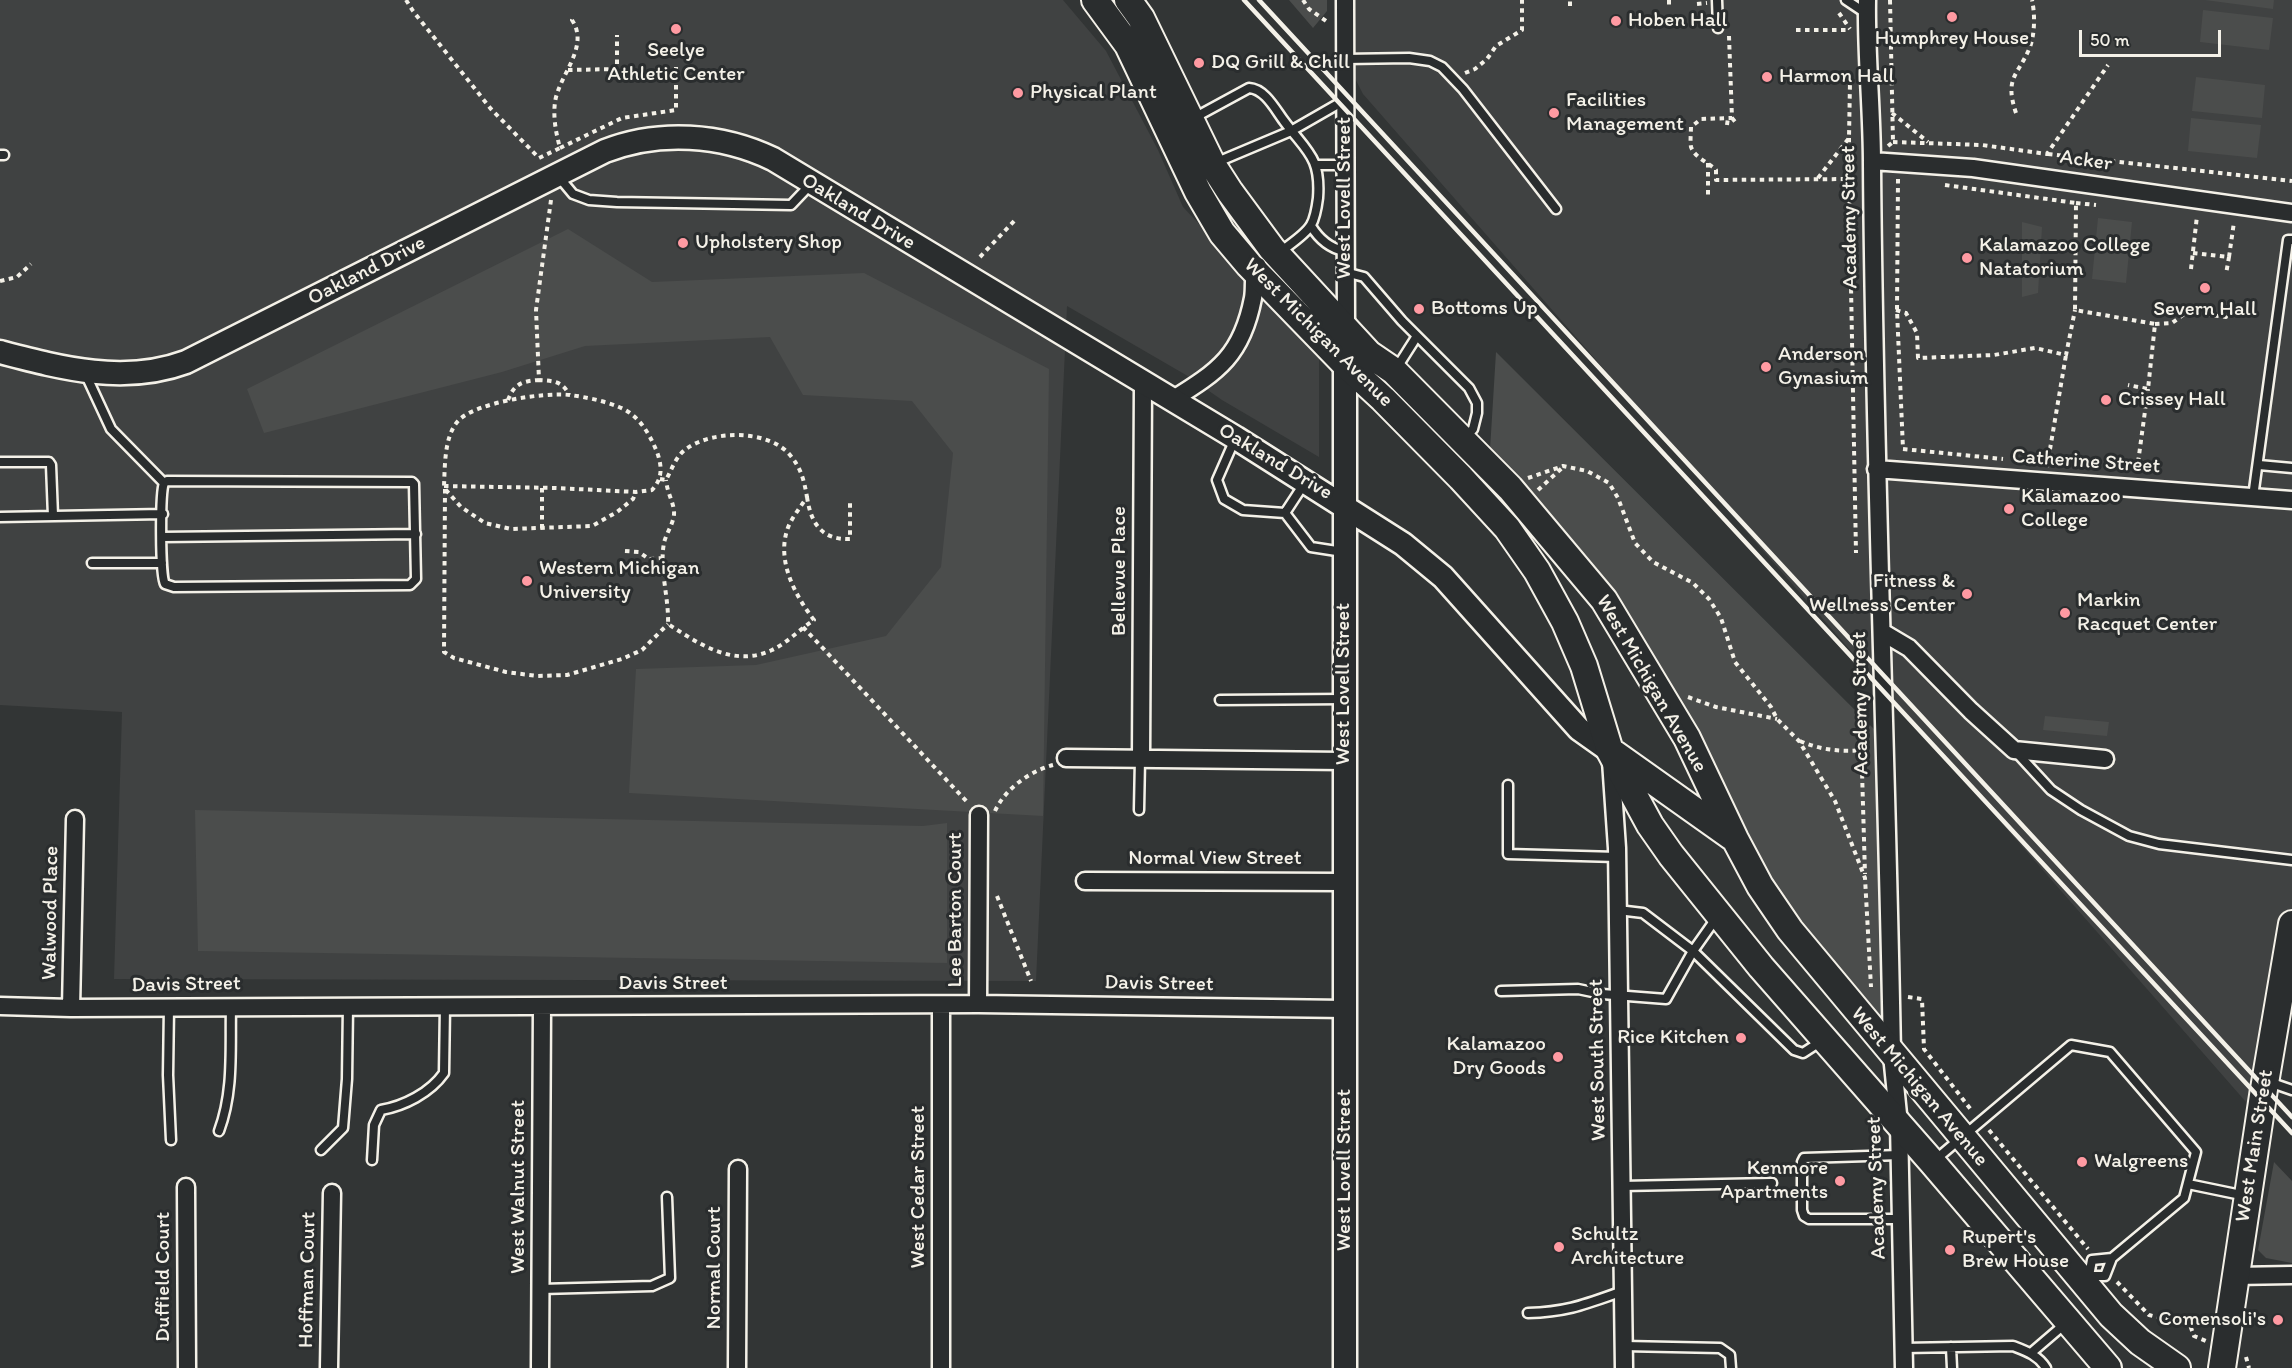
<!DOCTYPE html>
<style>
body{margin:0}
#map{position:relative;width:2292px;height:1368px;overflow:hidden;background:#323535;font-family:Itim,sans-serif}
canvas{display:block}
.scale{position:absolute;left:2079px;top:30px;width:142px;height:27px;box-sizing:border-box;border:3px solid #f4f1e8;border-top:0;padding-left:8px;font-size:18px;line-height:21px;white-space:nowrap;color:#f4f1e8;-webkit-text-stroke:4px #2a2d2e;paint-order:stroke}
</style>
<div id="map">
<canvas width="2292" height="1368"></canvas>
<div class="scale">50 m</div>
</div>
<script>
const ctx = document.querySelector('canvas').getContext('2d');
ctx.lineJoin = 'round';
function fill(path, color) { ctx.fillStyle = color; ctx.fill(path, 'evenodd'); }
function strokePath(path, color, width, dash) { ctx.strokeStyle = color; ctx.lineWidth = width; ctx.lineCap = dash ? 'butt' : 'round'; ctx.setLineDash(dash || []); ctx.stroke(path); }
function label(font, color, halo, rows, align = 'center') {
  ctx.font = font + ' Itim,sans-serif'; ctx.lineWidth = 6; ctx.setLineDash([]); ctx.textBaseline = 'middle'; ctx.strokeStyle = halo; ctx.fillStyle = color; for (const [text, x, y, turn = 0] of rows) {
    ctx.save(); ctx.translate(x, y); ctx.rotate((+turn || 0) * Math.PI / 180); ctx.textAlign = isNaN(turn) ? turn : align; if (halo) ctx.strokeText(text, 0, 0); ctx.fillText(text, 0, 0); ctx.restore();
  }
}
const built = new Path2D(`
 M 0,0 L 1063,0 L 1106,51 L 1158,150 L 1183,207 L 1319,351 L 1319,457 L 1222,400 L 1186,375 L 1067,306 L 1036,981 L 114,979 L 122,712 L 0,705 Z
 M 1345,0 L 2292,0 L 2292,924 L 2260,1118 L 1363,94 L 1345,59 Z`);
const green = new Path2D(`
 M 1289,0 L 1327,0 L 1327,11 L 1313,28 Z
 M 2205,0 L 2274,0 L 2273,9 Z
 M 2203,10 L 2273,18 L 2269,50 L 2200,42 Z
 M 2196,77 L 2265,85 L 2262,118 L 2192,111 Z
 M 2191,118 L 2261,125 L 2257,158 L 2188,151 Z
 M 2098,218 L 2132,222 L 2126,283 L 2092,279 Z
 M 2022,222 L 2042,227 L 2038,293 L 2022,297 Z
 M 568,229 L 652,282 L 864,273 L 1049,369 L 1043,816 L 629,793 L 636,669 L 756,665 L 886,636 L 941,567 L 953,453 L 912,401 L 803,395 L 770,337 L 585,346 L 502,372 L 264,433 L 247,389 Z
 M 1496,352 L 1884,739 L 1892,1055 L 1790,930 L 1604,600 L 1489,466 Z
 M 2045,716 L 2109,722 L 2107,736 L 2043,730 Z
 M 195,810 L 923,826 L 947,823 L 947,963 L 198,951 Z
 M 2274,1162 L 2292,1181 L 2292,1263 L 2266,1258 L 2258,1250 Z`);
const path = new Path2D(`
 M 406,0 L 413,11 L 491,109 L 539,158 L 560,148 C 556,133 553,118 555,102 C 559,75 590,47 572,20 L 574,16
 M 1303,0 L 1309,9 L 1329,23
 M 1669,0 L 1669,5
 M 1697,4 L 1707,3
 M 1570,6 L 1570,0
 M 1839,13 L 1850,29
 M 1796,30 L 1850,30
 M 1729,36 L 1732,118 L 1701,119 L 1691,127 C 1691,132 1690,141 1691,147 C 1695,158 1708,162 1716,170 L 1716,180 L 1849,179 L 1849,138
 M 568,70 L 617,69 L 617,35
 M 1465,73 L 1475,69 L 1487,59 L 1496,46 L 1522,30 L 1522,0
 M 1892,113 L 1928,142
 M 2016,113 C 2004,77 2018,76 2030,47 C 2035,33 2035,14 2032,0
 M 1732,118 L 1737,124
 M 1727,125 L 1728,118
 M 1893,142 L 1982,145 L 2047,154 L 2108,65
 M 1888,146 L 1893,142 L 1890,0
 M 560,148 L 622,118 L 676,110 L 676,63
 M 2048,154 L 2292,181
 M 1708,163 L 1708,199
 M 1818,178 L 1849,138 L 1850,82
 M 1856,179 L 1849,179 L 1856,553
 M 1898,179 L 1897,310 L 1903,449
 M 1945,185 L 2076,203 L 2075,310 L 2155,324 L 2148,389 L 2128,385
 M 551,200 L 536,310 L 539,380 C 553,381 563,381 569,395
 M 2076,203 L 2096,205
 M 2193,253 L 2229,257 L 2226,274
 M 980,257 L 1016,219
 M 2229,257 L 2234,222
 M 2191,269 L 2197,216
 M 0,281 L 17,277 L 31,264
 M 1896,310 L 1906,313 L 1917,333 L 1918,358 L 1994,355 L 2035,348 L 2066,355 L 2075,310
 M 2155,324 L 2172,323 L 2187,312 L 2226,317 L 2227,310
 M 508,400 C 514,384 522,381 539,380
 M 1903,449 L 2003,459
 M 2047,467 L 2066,355
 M 2136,470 L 2137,470 L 2148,389
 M 1528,478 L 1563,466 L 1587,471 L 1609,483 L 1618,498 L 1635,543 L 1653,562 L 1693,583 L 1709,599 L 1721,618 L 1735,662 L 1771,707 L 1777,719 L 1799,741 L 1835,801 L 1865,878 L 1871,987
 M 660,479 L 666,480 C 672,469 676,456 686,449 C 712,430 768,429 790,455 C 801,468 804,480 807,497 C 801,506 794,515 789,525 C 775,558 794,594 814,620 C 800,629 787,643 772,650 C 734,668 699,644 668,624 C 669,597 659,569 664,543 C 666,533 675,522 674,511 C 673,501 667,492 666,480
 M 444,486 L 556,488 L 636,492 L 652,490 C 663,478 662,466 657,452 C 649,433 639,415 619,407 C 605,401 585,397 570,395 C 545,392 477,402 459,420 C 444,435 445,466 444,486 L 445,489 L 461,507 L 485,523 L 511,529 L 592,526 L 617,512 L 633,499 L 636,492
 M 542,488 L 542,532
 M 445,489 L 444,652 L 454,658 L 506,672 L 537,676 L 567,675 L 622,659 L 642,650 L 668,624
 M 1538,490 L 1563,467
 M 807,497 C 811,524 822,540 850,539 L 850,503
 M 625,551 L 639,552 L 649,559 L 664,558
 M 803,627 L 969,804
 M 1688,697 L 1716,707 L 1777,719
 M 1860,702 L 1865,874
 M 1800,741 C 1821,750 1840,752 1863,750
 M 995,811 C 1005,789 1030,771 1053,765
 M 997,896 L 1031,981
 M 1908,997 L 1922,999 L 1924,1049 L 1972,1111
 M 1989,1130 L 2088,1249
 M 2117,1282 L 2149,1315 L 2190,1325 L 2194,1336 L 2206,1341
 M 2246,1357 L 2249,1368`);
const lane = new Path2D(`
 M 1717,0 L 1718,28
 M 1846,0 L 1867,14
 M 1345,59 L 1409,58 L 1430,61 L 1442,67 L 1463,89 L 1556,209
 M 1192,119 L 1249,88 C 1265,89 1275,109 1284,121 C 1307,152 1321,157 1318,198 C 1317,206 1315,218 1311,225 C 1305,235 1289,245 1280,252
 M 0,155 L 4,155
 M 1215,163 L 1291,131 L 1345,100
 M 1316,165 L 1345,165
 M 558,176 L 573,194 L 589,200 L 617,202 L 791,205 L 811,184
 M 1311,226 C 1319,239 1329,248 1344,251
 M 1345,272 L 1364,277 L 1402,321 L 1469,388 L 1477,403 L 1477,413 L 1473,429 L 1464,439
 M 1396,369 L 1417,336
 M 85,373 L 111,429 L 164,483 C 160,493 160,576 165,584 L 174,587 L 410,585 L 416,579 L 414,484 L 412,482 L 167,481 L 164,483
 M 1235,439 L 1217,480 L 1224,499 L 1243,510 L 1285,513 L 1304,484
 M 0,462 L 49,462 L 51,465 L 53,516
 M 2259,465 L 2292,468
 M 2253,497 L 2288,240 L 2292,240
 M 1285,513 L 1311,547 L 1343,552
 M 0,517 L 163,514
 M 162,537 L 416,534
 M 92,563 L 162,563
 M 1220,700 L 1344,699
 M 2017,753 L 2051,790 L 2081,810 L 2129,836 L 2159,844 L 2292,860
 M 1508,785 L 1508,854 L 1617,857
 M 1139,810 L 1140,759
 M 1618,910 L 1643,913 L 1693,951 L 1717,917
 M 1501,991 L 1578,989 L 1602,994 L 1666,999 L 1693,951 L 1794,1050 L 1803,1053 L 1823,1040
 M 169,1007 L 168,1075 L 171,1140
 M 2269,1082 L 2292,1090
 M 219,1131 C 234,1091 230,1049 231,1007
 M 321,1150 L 343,1128 L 347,1079 L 348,1006
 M 1900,1155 L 1804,1158 L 1802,1162 L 1802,1210 L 1804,1216 L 1809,1219 L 1901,1219
 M 372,1160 L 374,1125 L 381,1110 C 404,1106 430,1093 444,1073 L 445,1006
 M 1935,1160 L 2071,1045 L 2110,1052 L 2196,1152 L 2184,1198 L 2112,1258 L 2105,1276 L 2089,1276 L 2092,1260 L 2112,1258
 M 2188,1184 L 2246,1196
 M 1622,1186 L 1772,1183
 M 541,1289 L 652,1286 L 670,1278 L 667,1197
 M 1528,1313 C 1568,1312 1586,1304 1623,1291
 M 1624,1346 L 1720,1348 L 1730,1355 L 1731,1368
 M 1951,1347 L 1952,1368
 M 1904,1348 L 2013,1346 C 2026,1351 2038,1355 2046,1368
 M 2031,1353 L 2066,1323`);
const street = new Path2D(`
 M 1345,0 L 1346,328
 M 1867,0 C 1866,55 1872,110 1872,164 C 1874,461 1887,758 1892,1055 L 1899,1124 L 1904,1368
 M 1872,161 L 1973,168 L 2292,213
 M 1172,400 C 1219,371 1242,355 1253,298 C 1255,288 1252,275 1258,266
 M 1876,469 L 2292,500
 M 1882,632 L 1909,648 L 1971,711 L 2014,750 L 2105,759
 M 1066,758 L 1344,761
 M 1141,759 L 1143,384
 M 1611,761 L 1617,848 L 1624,1368
 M 1085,881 L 1344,882
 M 978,1004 L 979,815
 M 0,1006 L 71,1008 L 978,1004 L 1345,1009
 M 941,1006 L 941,1368
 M 71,1008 L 75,819
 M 186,1187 L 187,1368
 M 2235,1276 L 2292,1275
 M 329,1368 L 332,1193
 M 540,1368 L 542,1007
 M 737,1368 L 738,1169`);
const secondary = new Path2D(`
 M 1345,350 L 1345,1368
 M 0,352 C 61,368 124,385 186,362 L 605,151 C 659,130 721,134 773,159 L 1236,438 L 1403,544 L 1443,577 L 1579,729 L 1610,751`);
const primary = new Path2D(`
 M 1095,0 L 1128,45 L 1198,192 L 1222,233 L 1249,265 L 1345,364 L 1383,399 L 1461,478 L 1507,528 L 1537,571 L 1565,622 L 1584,666 L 1610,751 L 1650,825 L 1671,855 L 1761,967 L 1932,1162 L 2108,1368
 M 1128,0 L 1141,18 L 1212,164 L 1230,192 L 1272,249 L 1369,354 L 1394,371 L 1510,488 L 1604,600 L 1687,738 L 1735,839 L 1760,886 L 1790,930 L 2111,1315 L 2140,1342 L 2177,1368
 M 1615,754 L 1732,837
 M 2222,1368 L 2264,1089 L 2292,924`);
const rail = new Path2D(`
 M 1244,0 L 2292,1133
 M 1259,0 L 2292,1117`);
const markers = [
 [1952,17,6,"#ff9aa2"],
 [1616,21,6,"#ff9aa2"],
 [676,29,6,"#ff9aa2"],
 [1199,63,6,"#ff9aa2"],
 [1767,77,6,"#ff9aa2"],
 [1018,93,6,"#ff9aa2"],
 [1554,113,6,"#ff9aa2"],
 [683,243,6,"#ff9aa2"],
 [1967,258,6,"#ff9aa2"],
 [2205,288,6,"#ff9aa2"],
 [1419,309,6,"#ff9aa2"],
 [1766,367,6,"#ff9aa2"],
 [2106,400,6,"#ff9aa2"],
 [2009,509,6,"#ff9aa2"],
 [527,581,6,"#ff9aa2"],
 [1967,594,6,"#ff9aa2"],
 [2065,613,6,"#ff9aa2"],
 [1741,1038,6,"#ff9aa2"],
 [1558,1057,6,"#ff9aa2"],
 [2082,1162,6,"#ff9aa2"],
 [1840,1181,6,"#ff9aa2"],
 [1559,1247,6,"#ff9aa2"],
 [1950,1250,6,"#ff9aa2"],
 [2278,1320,6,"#ff9aa2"]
];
const poiNames = [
 ["Hoben Hall",1628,21],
 ["Humphrey House",1952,39,"center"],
 ["Seelye",676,51,"center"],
 ["Athletic Center",676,75,"center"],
 ["DQ Grill & Chill",1211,63],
 ["Harmon Hall",1779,77],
 ["Physical Plant",1030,93],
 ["Facilities",1566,101],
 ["Management",1566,125],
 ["Upholstery Shop",695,243],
 ["Kalamazoo College",1979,246],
 ["Natatorium",1979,270],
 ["Bottoms Up",1431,309],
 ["Severn Hall",2205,310,"center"],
 ["Anderson",1778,355],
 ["Gynasium",1778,379],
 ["Crissey Hall",2118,400],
 ["Kalamazoo",2021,497],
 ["College",2021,521],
 ["Western Michigan",539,569],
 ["University",539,593],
 ["Fitness &",1955,582,"right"],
 ["Wellness Center",1955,606,"right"],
 ["Markin",2077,601],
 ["Racquet Center",2077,625],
 ["Rice Kitchen",1729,1038,"right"],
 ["Kalamazoo",1546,1045,"right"],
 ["Dry Goods",1546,1069,"right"],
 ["Walgreens",2094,1162],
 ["Kenmore",1828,1169,"right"],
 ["Apartments",1828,1193,"right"],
 ["Schultz",1571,1235],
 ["Architecture",1571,1259],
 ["Rupert's",1962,1238],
 ["Brew House",1962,1262],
 ["Comensoli's",2266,1320,"right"]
];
const streetNames = [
 ["Acker",2086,161,8],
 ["West Lovell Street",1345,198,-90],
 ["Oakland Drive",858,212,31],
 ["Academy Street",1850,217,-91],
 ["Oakland Drive",367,271,-27],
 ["West Michigan Avenue",1318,333,45],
 ["Oakland Drive",1275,462,31],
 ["Catherine Street",2086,462,4],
 ["Bellevue Place",1120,571,-90],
 ["West Lovell Street",1344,684,-90],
 ["West Michigan Avenue",1651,684,60],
 ["Academy Street",1861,703,-91],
 ["Normal View Street",1215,859],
 ["Lee Barton Court",956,910,-90],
 ["Walwood Place",51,913,-89],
 ["Davis Street",673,984],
 ["Davis Street",1159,984,1],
 ["Davis Street",186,985,-1],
 ["West South Street",1598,1060,-91],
 ["West Michigan Avenue",1919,1087,50],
 ["West Main Street",2255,1146,-81],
 ["West Lovell Street",1345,1170,-90],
 ["West Walnut Street",519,1187,-90],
 ["West Cedar Street",919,1187,-90],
 ["Academy Street",1877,1188,-92],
 ["Normal Court",715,1268,-90],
 ["Duffield Court",164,1277,-90],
 ["Hoffman Court",308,1280,-89]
];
fill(built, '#404242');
fill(green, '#4b4d4c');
strokePath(lane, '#f4f1e8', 13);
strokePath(street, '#f4f1e8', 21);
strokePath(secondary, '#f4f1e8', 27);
strokePath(primary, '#f4f1e8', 30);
strokePath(path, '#f4f1e8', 4, [4.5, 4.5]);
strokePath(lane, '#2a2d2e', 8);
strokePath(street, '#2a2d2e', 16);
strokePath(secondary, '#2a2d2e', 22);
strokePath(primary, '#2a2d2e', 26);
strokePath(rail, '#f4f1e8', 4.5);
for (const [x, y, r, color] of markers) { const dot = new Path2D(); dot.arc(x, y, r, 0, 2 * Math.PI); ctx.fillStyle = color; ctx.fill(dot); strokePath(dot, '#2a2d2e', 2); }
label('21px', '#f4f1e8', '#2a2d2e', poiNames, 'left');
label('21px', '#f4f1e8', '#2a2d2e', streetNames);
</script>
